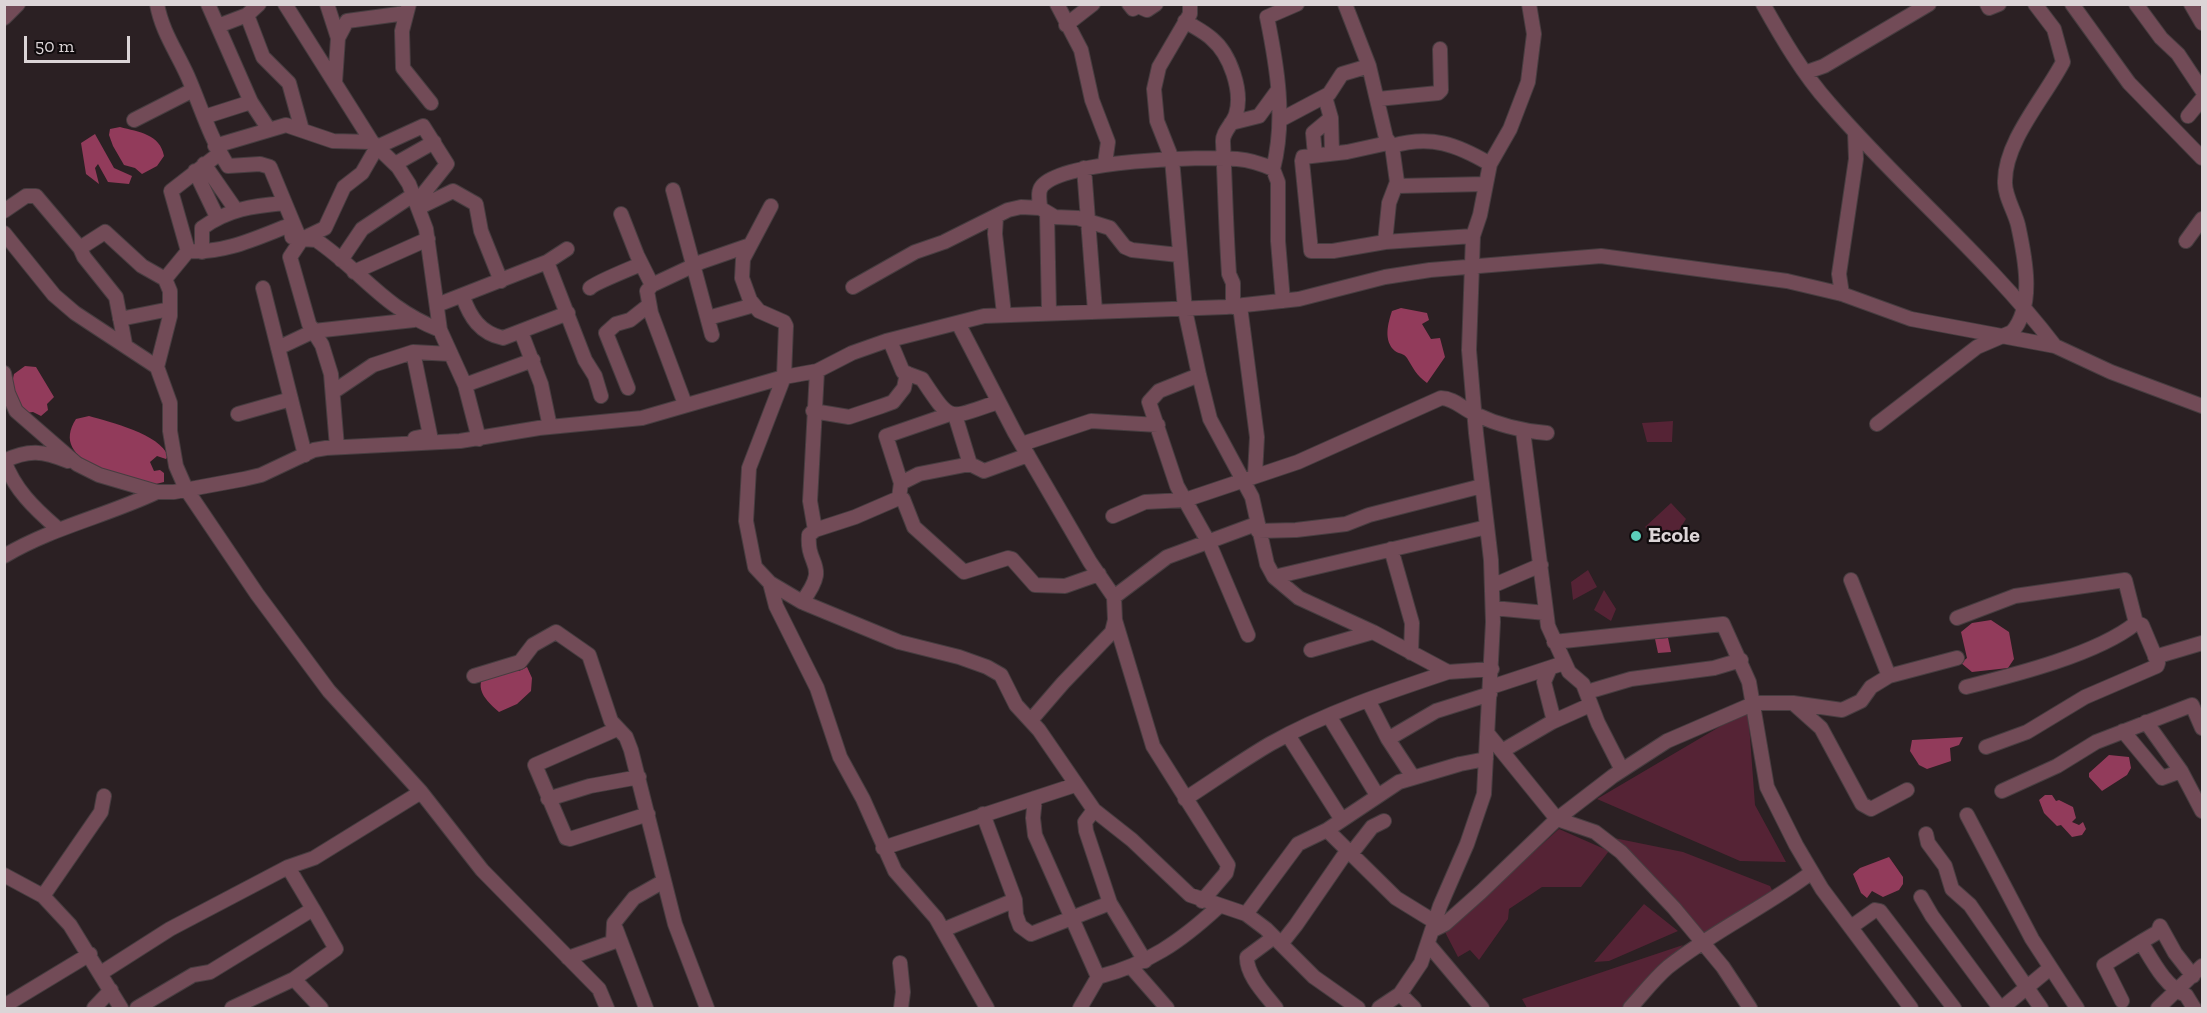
<!DOCTYPE html>
<style>
body{margin:0}
#map{position:relative;width:2207px;height:1013px;overflow:hidden;background:#2b2023;font-family:"Zilla Slab",serif}
canvas{display:block}
.frame{position:absolute;inset:0;border:6px solid #dcd5d7;pointer-events:none}
.scale{position:absolute;left:24px;top:36px;width:106px;height:27px;box-sizing:border-box;border:3px solid #dcd5d7;border-top:0;padding-left:8px;font-size:18px;line-height:21px;white-space:nowrap;color:#dcd5d7;-webkit-text-stroke:4px #100b0d;paint-order:stroke}
</style>
<div id="map">
<canvas width="2207" height="1013"></canvas>
<div class="frame"></div>
<div class="scale">50 m</div>
</div>
<script>
const ctx = document.querySelector('canvas').getContext('2d');
ctx.lineJoin = 'round';
function fill(path, color) { ctx.fillStyle = color; ctx.fill(path, 'evenodd'); }
function strokePath(path, color, width, dash) { ctx.strokeStyle = color; ctx.lineWidth = width; ctx.lineCap = dash ? 'butt' : 'round'; ctx.setLineDash(dash || []); ctx.stroke(path); }
function label(font, color, halo, rows, align = 'center') {
  ctx.font = font + ' "Zilla Slab",serif'; ctx.lineWidth = 4.5; ctx.setLineDash([]); ctx.textBaseline = 'middle'; ctx.strokeStyle = halo; ctx.fillStyle = color; for (const [text, x, y, turn = 0] of rows) {
    ctx.save(); ctx.translate(x, y); ctx.rotate((+turn || 0) * Math.PI / 180); ctx.textAlign = isNaN(turn) ? turn : align; if (halo) ctx.strokeText(text, 0, 0); ctx.fillText(text, 0, 0); ctx.restore();
  }
}
const green = new Path2D(`
 M 1673,421 L 1672,442 L 1647,442 L 1642,423 Z
 M 1671,503 L 1686,519 L 1677,533 L 1652,533 L 1645,527 Z
 M 1588,570 L 1597,587 L 1573,600 L 1571,582 Z
 M 1604,590 L 1616,609 L 1611,621 L 1594,610 Z
 M 1748,710 L 1755,805 L 1786,862 L 1740,861 L 1597,799 Z
 M 1559,829 L 1609,851 L 1581,887 L 1542,887 L 1509,909 L 1508,919 L 1479,960 L 1470,950 L 1458,957 L 1445,932 Z
 M 1609,837 L 1683,852 L 1770,886 L 1774,894 L 1717,930 L 1701,934 Z
 M 1644,904 L 1678,931 L 1609,961 L 1594,962 Z
 M 1683,945 L 1625,1008 L 1527,1008 L 1522,999 Z`);
const water = new Path2D(`
 M 120,127 C 139,132 160,134 164,156 L 157,166 L 142,174 L 135,168 L 124,165 L 113,146 L 109,135 L 110,129 Z
 M 95,134 L 114,168 L 132,176 L 129,184 L 108,182 L 98,164 L 95,168 L 99,184 L 86,174 L 81,143 Z
 M 1401,308 L 1427,313 L 1429,320 L 1422,324 L 1431,339 L 1440,338 L 1445,357 L 1427,383 C 1416,375 1414,369 1407,358 C 1404,353 1399,354 1395,351 C 1383,341 1388,323 1392,311 Z
 M 25,366 L 36,367 L 54,397 L 47,404 L 48,410 L 41,416 L 33,412 L 25,413 L 11,387 L 14,374 Z
 M 89,416 C 110,422 160,434 168,456 L 166,459 L 157,456 L 150,462 L 154,471 L 160,470 L 164,473 L 164,482 L 156,484 C 127,476 47,464 76,419 Z
 M 1991,620 L 2009,632 L 2014,659 L 2008,668 L 1972,672 L 1961,663 L 1967,658 L 1961,632 L 1972,623 Z
 M 1668,638 L 1671,652 L 1658,653 L 1655,639 Z
 M 527,667 L 532,678 L 531,691 L 517,704 L 499,712 C 489,703 475,691 483,677 L 514,669 L 519,671 Z
 M 1963,737 L 1959,745 L 1950,748 L 1951,761 L 1927,769 L 1919,765 L 1910,751 L 1912,740 Z
 M 2109,755 L 2129,757 L 2131,768 L 2127,775 L 2102,791 L 2089,777 L 2089,773 Z
 M 2045,795 L 2052,795 L 2056,801 L 2059,800 L 2073,807 L 2076,818 L 2072,822 L 2079,825 L 2083,822 L 2086,829 L 2082,835 L 2072,837 L 2061,825 L 2057,826 L 2044,813 L 2039,800 Z
 M 1889,857 L 1903,877 L 1903,884 L 1899,890 L 1883,897 L 1872,891 L 1867,898 L 1861,893 L 1853,874 L 1860,868 Z`);
const minor = new Path2D(`
 M 157,4 C 162,32 177,52 188,77 C 201,107 210,138 228,166 L 260,164 L 270,167 L 299,237 L 302,239 L 316,240 C 363,272 383,308 440,330
 M 208,4 L 251,102 L 268,128
 M 285,4 L 372,142 L 398,167 L 409,184 L 426,229 L 440,330 L 465,385 L 479,439
 M 327,4 L 338,38 L 335,82
 M 409,4 L 402,31 L 403,68 L 431,103
 M 1057,4 L 1081,50 L 1092,100 L 1108,142 L 1105,163
 M 1129,4 L 1133,9 L 1138,6 L 1147,10 L 1156,4
 M 1190,4 L 1190,14 L 1159,67 L 1154,89 L 1157,121 L 1172,159 L 1185,310 L 1199,375 L 1210,419 L 1252,497 L 1267,564 L 1274,577 L 1299,598 L 1373,632 L 1448,672 L 1492,669
 M 1345,4 L 1369,66 L 1386,138 L 1392,146 L 1397,182 L 1389,203 L 1385,242
 M 1763,4 C 1782,38 1803,74 1829,103 C 1901,187 1987,257 2055,346
 M 1987,4 L 1989,8 L 1999,4
 M 2072,4 L 2129,83 L 2202,158
 M 2136,4 L 2161,38 L 2178,54 L 2202,90
 M 2191,4 L 2202,23
 M 247,15 L 263,57 L 289,83 L 302,130
 M 4,18 L 18,4
 M 1185,21 C 1194,27 1205,32 1212,39 C 1230,54 1243,91 1236,114 C 1233,124 1222,132 1223,142 C 1225,186 1226,230 1229,274 L 1233,283 L 1233,307
 M 1066,25 L 1093,4
 M 218,26 L 247,15 L 259,4
 M 338,38 L 347,21 L 406,13
 M 1807,72 L 1824,66 L 1929,4
 M 1325,97 L 1331,118 L 1332,153
 M 1378,99 L 1438,93 L 1441,90 L 1440,49
 M 2188,116 L 2202,99
 M 204,117 L 251,102
 M 134,120 L 193,90
 M 1280,120 L 1329,94 L 1342,74 L 1369,66
 M 1231,123 L 1259,116 L 1278,90
 M 1388,143 L 1347,152 L 1303,157 L 1302,161 L 1311,251 L 1333,251 L 1385,242 L 1473,236
 M 215,146 L 286,125 L 333,141 L 372,142
 M 1392,146 C 1431,135 1456,144 1490,164
 M 1315,155 L 1313,133 L 1331,118
 M 204,164 L 236,210
 M 395,164 L 434,142
 M 1084,168 L 1095,311
 M 1273,169 C 1286,119 1277,66 1267,17 L 1297,4
 M 195,171 L 217,217
 M 1397,186 L 1486,184
 M 673,190 L 712,335
 M 771,206 L 743,259 L 742,278 L 750,300 L 759,311 L 784,322 L 786,326 L 784,377 L 749,468 L 746,521 L 755,567 L 770,583 L 802,602 L 899,642 L 959,657 L 987,667 L 1001,675 L 1016,705 L 1039,730 L 1094,810 L 1132,840 L 1190,895 L 1246,914 L 1266,929 L 1314,977 L 1358,1008
 M 418,208 L 453,191 L 476,204 L 481,231 L 501,281
 M 1040,208 C 1040,201 1037,192 1042,186 C 1063,160 1203,156 1237,159 C 1249,160 1262,164 1273,169 L 1278,182 L 1278,241 L 1283,301
 M 4,211 L 26,196 L 36,196 L 80,248 L 105,232 L 142,266 L 165,279 L 170,291 L 170,316 L 157,367 L 170,403 L 170,431 L 176,466 L 186,489 L 257,594 L 329,691 L 421,792 L 482,870 L 599,989 L 607,1008
 M 1047,213 L 1049,312
 M 621,214 L 637,255 L 652,285
 M 996,216 L 995,234 L 1004,314
 M 4,233 L 54,295 L 75,313 L 157,367
 M 2186,241 L 2202,219
 M 80,248 L 84,257 L 116,297 L 125,344
 M 188,251 C 224,254 256,238 290,225 L 292,237
 M 202,252 L 202,228 C 228,209 253,206 284,203
 M 341,260 L 362,229 L 413,195
 M 547,262 L 585,360 L 595,376 L 601,396
 M 354,272 L 428,239
 M 165,279 L 188,251 L 171,191 L 220,153
 M 853,287 L 915,252 L 944,242 L 1008,210 L 1021,207 L 1040,208 L 1055,217 L 1078,218 L 1110,228 L 1125,247 L 1132,250 L 1179,255
 M 263,288 L 305,455
 M 590,288 C 594,283 632,268 641,264
 M 1842,294 L 1839,274 L 1856,159 L 1855,132
 M 463,297 C 470,317 480,333 503,338 L 568,313
 M 437,305 L 547,262 L 567,249
 M 1240,306 L 1257,437 L 1255,475
 M 708,318 L 754,305
 M 120,319 L 170,309
 M 958,323 L 1015,433 L 1090,562 L 1114,597 L 1167,557 L 1256,524
 M 521,332 L 541,384 L 550,427
 M 890,341 L 903,372 L 922,379 C 952,424 947,419 998,402
 M 278,348 L 314,331 L 414,320
 M 413,352 L 430,435 L 415,438
 M 4,373 L 8,393 L 16,411 L 77,464 L 99,475 L 157,492 L 174,492 L 244,479 L 261,475 L 314,450 L 326,448 L 460,441 L 539,428 L 642,418 L 784,377 L 817,371 L 852,353 L 886,341 L 984,316 L 1226,307 L 1299,299 L 1385,277 L 1430,270 L 1601,256 L 1787,281 L 1842,294 L 1911,319 L 2055,346 L 2111,372 L 2202,406
 M 1199,375 L 1159,391 L 1149,402 L 1177,486 L 1209,543 L 1248,635
 M 465,385 L 533,360
 M 628,388 L 606,333 L 616,324 L 630,320 L 649,305
 M 333,392 L 373,365 L 413,352 L 451,354
 M 685,404 L 651,313 L 647,291 L 652,285 L 701,262 L 750,245
 M 813,411 L 849,417 L 882,406 L 893,402 L 904,388 L 907,373
 M 238,414 L 291,399
 M 955,415 L 970,464
 M 1877,424 L 1977,347 L 2012,332 C 2035,306 2025,257 2018,225 C 2015,212 2004,195 2005,181 C 2005,141 2045,97 2063,62 L 2054,29 L 2035,4
 M 1523,431 L 1548,626 L 1569,672 L 1583,684 L 1598,723 L 1622,770
 M 1022,444 L 1091,421 L 1158,425
 M 337,447 L 331,374 L 322,345 L 309,324 L 290,257 L 302,239 L 325,228 L 344,187 L 362,173 L 377,147 L 423,126 L 447,164 L 416,203
 M 4,460 C 14,489 34,508 57,528
 M 4,461 C 29,449 43,451 68,461
 M 901,483 L 886,436 L 950,414
 M 899,498 L 901,483 L 919,474 L 970,464 L 984,471 L 1028,455
 M 1113,516 L 1145,502 L 1185,500 L 1298,462 L 1441,398 C 1454,398 1463,409 1475,414 C 1498,425 1522,431 1547,433
 M 815,530 L 810,501 L 817,371
 M 1258,531 L 1296,530 L 1346,524 L 1369,515 L 1482,486
 M 1391,549 L 1412,623 L 1411,653
 M 4,556 C 53,527 106,516 157,492
 M 1274,577 L 1487,527
 M 1851,580 L 1889,676
 M 770,583 L 776,606 L 817,688 L 840,757 L 863,799 L 895,871 L 936,918 L 987,1008
 M 1492,586 L 1541,565
 M 802,602 C 831,563 806,568 809,535 L 815,530 L 855,517 L 899,498 L 903,499 L 914,527 L 964,572 L 1008,558 L 1012,559 L 1035,585 L 1065,586 L 1099,574
 M 1493,608 L 1546,613
 M 1957,618 L 2015,596 L 2125,580 L 2136,623
 M 1115,620 L 1153,746 L 1228,865 L 1226,873 L 1202,901
 M 1554,642 L 1723,624 L 1749,682 L 1767,787 L 1796,845 L 1822,889 L 1911,1008
 M 1311,650 L 1373,632
 M 2155,657 L 2202,643
 M 1550,668 L 1544,682 L 1554,721
 M 474,676 L 520,662 L 533,645 L 556,632 L 589,655 L 611,721 L 626,737 L 631,750 L 675,924 L 707,1008
 M 1491,687 L 1564,663
 M 1966,687 C 2014,675 2098,654 2136,623 L 2142,625 L 2158,663 L 2157,666 L 2085,697 L 2027,732 L 1986,747
 M 1587,692 L 1631,679 L 1714,668 L 1741,660
 M 1368,700 L 1388,739 L 1413,777
 M 1793,703 L 1821,728 L 1862,804 L 1871,809 L 1907,790
 M 1329,716 L 1377,795
 M 1031,720 L 1063,683 L 1112,632 L 1115,620 L 1114,597
 M 2146,722 L 2181,771 L 2202,811
 M 617,729 L 535,765 L 566,838 L 570,839 L 648,814
 M 2123,731 L 2162,778 L 2181,771
 M 1488,734 L 1557,819 L 1595,832 L 1621,852 L 1674,908 L 1723,967 L 1750,1008
 M 1288,735 L 1342,820
 M 1388,739 L 1436,711 L 1490,694
 M 1502,751 L 1552,722 L 1590,705
 M 2002,791 L 2057,766 L 2096,742 L 2192,705 L 2202,728
 M 1035,798 L 1033,818 L 1035,835 L 1098,977
 M 548,799 L 590,786 L 639,777
 M 1185,799 C 1213,781 1241,761 1270,744 C 1325,713 1388,692 1448,672
 M 1094,810 L 1085,822 L 1086,831 L 1110,903 L 1145,961
 M 983,814 L 1015,900 L 1016,915 L 1020,926 L 1031,934 L 1110,903
 M 1967,815 L 2032,939 L 2077,1008
 M 1327,830 L 1396,898 L 1435,922
 M 1926,834 L 1928,843 L 1945,866 L 1952,889 L 1970,905 L 2041,1008
 M 883,848 L 1075,785
 M 4,875 L 43,896 L 70,925 L 121,1008
 M 43,896 L 101,812 L 104,796
 M 1921,897 L 1932,916 L 2000,1008
 M 313,909 L 336,949 L 294,979 L 321,1008
 M 1246,914 L 1298,844 L 1327,830 L 1399,782 L 1460,764 L 1486,759
 M 1851,927 L 1875,910 L 1880,911 L 1954,1008
 M 616,929 L 646,1008
 M 943,930 L 1015,900
 M 1433,930 L 1445,924 L 1481,892 L 1557,819 L 1613,776 L 1667,741 L 1755,703 L 1793,703 L 1842,710 L 1861,701 L 1871,687 L 1889,676 L 1957,658
 M 1274,937 L 1247,957 C 1246,975 1266,995 1276,1008
 M 2141,942 L 2158,932 L 2160,926 L 2175,953 L 2193,976
 M 1281,944 L 1296,925 L 1347,851 L 1354,850 L 1372,827 L 1384,821
 M 1428,944 L 1482,1008
 M 568,958 L 613,942 L 614,923 L 634,898 L 664,881
 M 900,963 L 903,992 L 901,1008
 M 1132,968 L 1167,1008
 M 101,973 L 170,929 L 288,867 L 314,858 L 421,792
 M 1400,994 L 1414,1008
 M 2122,1001 L 2104,965 L 2141,942 C 2152,960 2166,988 2186,995 L 2194,1008
 M 4,1006 L 90,954
 M 94,1008 L 111,990
 M 137,1008 L 193,975 L 210,972 L 313,909 L 288,867
 M 232,1008 L 294,979
 M 1080,1008 L 1098,977 C 1148,964 1180,942 1218,907
 M 1379,1008 L 1400,994 L 1421,963 L 1440,906 L 1467,844 L 1484,794 L 1493,622 L 1491,560 L 1476,433 L 1469,350 L 1473,236 L 1480,215 L 1490,164 L 1510,129 L 1528,82 L 1534,34 L 1529,4
 M 1630,1008 C 1642,995 1654,979 1668,967 C 1713,931 1766,907 1812,872
 M 2002,1008 L 2049,969
 M 2158,1008 L 2202,966`);
const markers = [
 [1636,536,6,"#5cceba"]
];
const poiNames = [
 ["Ecole",1648,536]
];
fill(green, '#552335');
fill(water, '#923b5b');
strokePath(minor, '#473d40', 16);
strokePath(minor, '#724b57', 14);
for (const [x, y, r, color] of markers) { const dot = new Path2D(); dot.arc(x, y, r, 0, 2 * Math.PI); ctx.fillStyle = color; ctx.fill(dot); strokePath(dot, '#100b0d', 2); }
label('bold 22px', '#dcd5d7', '#100b0d', poiNames, 'left');
</script>
